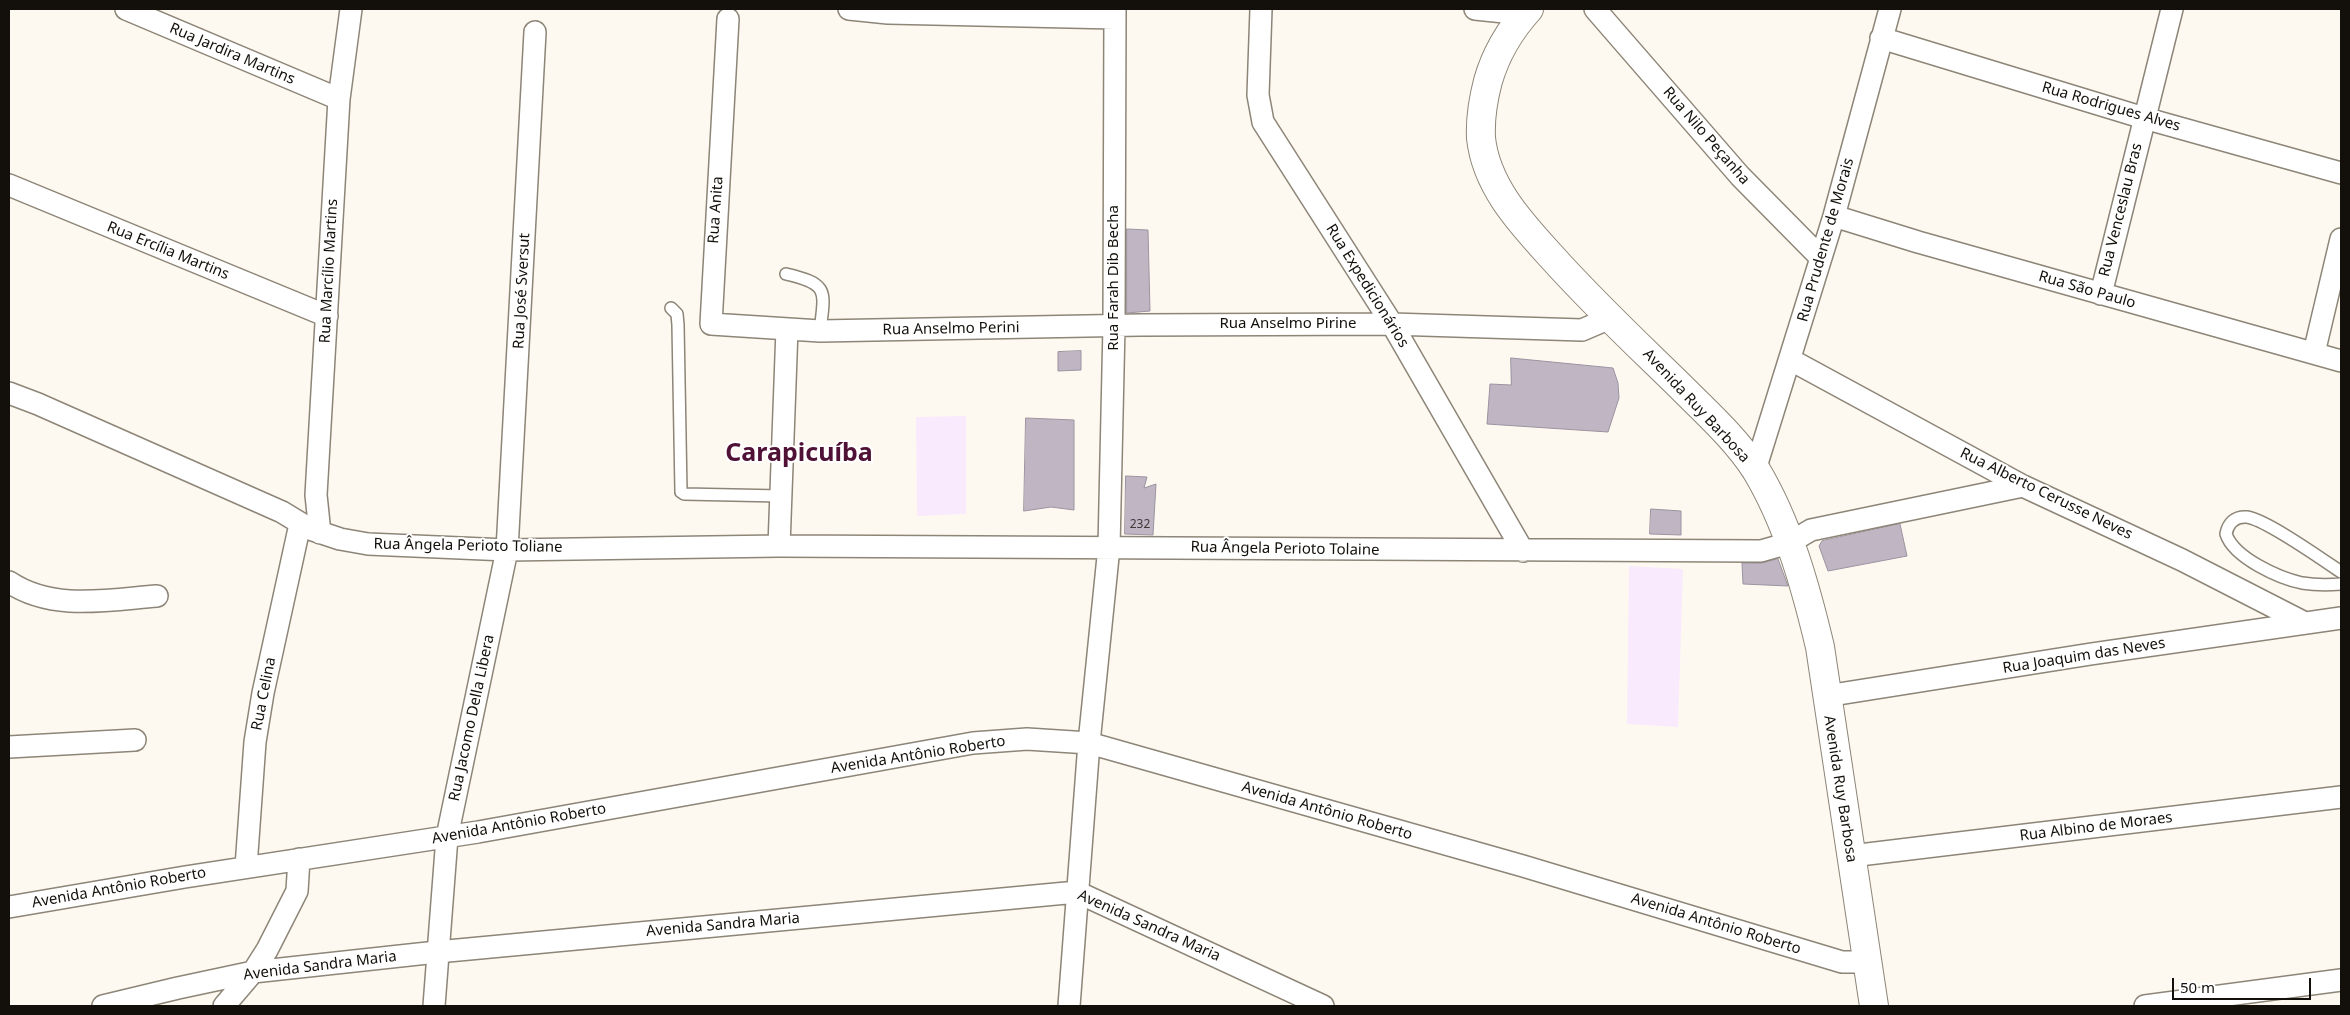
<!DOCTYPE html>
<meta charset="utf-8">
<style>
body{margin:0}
#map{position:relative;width:2350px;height:1015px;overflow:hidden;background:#fef9f0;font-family:"Noto Sans",sans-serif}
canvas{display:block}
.frame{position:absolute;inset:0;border:10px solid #13100b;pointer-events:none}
.scale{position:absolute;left:2172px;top:978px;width:139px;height:22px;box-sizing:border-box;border:2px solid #13100b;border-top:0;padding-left:6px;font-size:15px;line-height:18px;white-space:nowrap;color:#13100b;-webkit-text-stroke:4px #fff;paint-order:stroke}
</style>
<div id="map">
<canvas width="2350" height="1015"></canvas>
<div class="frame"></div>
<div class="scale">50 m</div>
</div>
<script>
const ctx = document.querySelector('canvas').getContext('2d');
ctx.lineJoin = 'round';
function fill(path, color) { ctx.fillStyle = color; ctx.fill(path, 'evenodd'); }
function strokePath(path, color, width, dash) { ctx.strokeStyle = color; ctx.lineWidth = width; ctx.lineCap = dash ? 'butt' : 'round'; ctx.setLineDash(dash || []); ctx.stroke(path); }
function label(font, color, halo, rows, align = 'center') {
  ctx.font = font + ' "Noto Sans",sans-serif'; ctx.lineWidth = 4; ctx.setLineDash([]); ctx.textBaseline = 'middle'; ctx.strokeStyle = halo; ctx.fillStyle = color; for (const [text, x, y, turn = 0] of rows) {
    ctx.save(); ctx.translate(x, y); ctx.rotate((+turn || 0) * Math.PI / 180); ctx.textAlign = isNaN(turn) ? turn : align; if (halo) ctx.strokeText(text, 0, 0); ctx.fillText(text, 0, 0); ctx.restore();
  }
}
const education = new Path2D(`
 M 966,416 L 966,514 L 917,516 L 916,417 Z
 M 1629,566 L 1683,569 L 1678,727 L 1627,724 Z`);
const building = new Path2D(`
 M 1127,229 L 1148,230 L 1150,311 L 1127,313 Z
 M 1081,351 L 1081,370 L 1058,371 L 1058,352 Z
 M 1511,358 L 1613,368 L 1618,383 L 1619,398 L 1608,432 L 1487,424 L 1490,384 L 1511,385 Z
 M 1026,418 L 1074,420 L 1074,510 L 1051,507 L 1024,511 Z
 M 1126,476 L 1147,477 L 1144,488 L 1156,484 L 1153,535 L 1125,534 Z
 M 1651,509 L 1681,511 L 1681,535 L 1650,534 Z
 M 1900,524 L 1907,556 L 1828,571 L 1819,546 L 1822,541 Z
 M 1778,559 L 1788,586 L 1743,584 L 1742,563 L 1761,563 Z`);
const lane = new Path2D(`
 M 786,274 C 829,284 825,290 820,331
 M 671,308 L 677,314 L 678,325 L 681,492 L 684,494 L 781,496
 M 2341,572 C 2323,560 2267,520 2247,517 C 2235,516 2228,523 2226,534 C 2234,558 2279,578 2302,583 C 2315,585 2328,585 2341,584`);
const street = new Path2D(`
 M 126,9 L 339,99
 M 849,9 L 888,13 L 1115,18
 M 1261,9 L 1258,95 L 1263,122 L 1392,324 L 1523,551
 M 1475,9 L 1524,14
 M 1595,9 L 1740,176 L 1821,258
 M 728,19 L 711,324 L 820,331 L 1140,325 L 1392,324 L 1582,330 L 1610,318
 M 1881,38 L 2144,118 L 2341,173
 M 9,185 L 327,316
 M 1834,216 L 1918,242 L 2341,361
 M 2101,294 L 2172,9
 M 2314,353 L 2341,239
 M 1791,360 L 2023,486 L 2182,560 L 2305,623
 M 9,393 L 38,404 L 282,512 L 310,529 L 340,539 L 368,544 L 507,550 L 779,546 L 1761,551 L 1789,543 L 1811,530 L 2023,486
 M 1755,470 L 1834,216 L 1890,9
 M 320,533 L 316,495 L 339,99 L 351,9
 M 779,546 L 787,329
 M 9,582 C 52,611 107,600 157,596
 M 1826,696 L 2091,654 L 2341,618
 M 9,747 L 135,740
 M 1851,856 L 2341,797
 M 246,867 L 255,742 L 263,693 L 300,524
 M 9,907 L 185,877 L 478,832 L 973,743 L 1027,739 L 1089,743 L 1523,866 L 1842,962 L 1867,962
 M 103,1006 L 178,988 L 253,972 L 437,952 L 1077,892 L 1323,1006
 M 224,1006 L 253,972 L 267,950 L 297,891 L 299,859
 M 434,1006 L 447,837 L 507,550 L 535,32
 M 1069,1006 L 1089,743 L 1109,547 L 1114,326 L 1115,9
 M 2145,1006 L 2341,980`);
const secondary = new Path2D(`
 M 1529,9 C 1510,30 1496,53 1488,81 C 1483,100 1480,119 1481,138 C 1486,186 1521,223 1551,256 C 1592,302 1637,344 1681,387 C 1707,413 1736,439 1756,470 C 1788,523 1806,588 1820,647 L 1874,1006`);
const numberNames = [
 ["232",1140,525]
];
const streetNames = [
 ["Rua Jardira Martins",232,54,23],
 ["Rua Rodrigues Alves",2111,107,16],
 ["Rua Nilo Peçanha",1706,136,49],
 ["Rua Anita",716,210,-86],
 ["Rua Venceslau Bras",2121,210,-76],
 ["Rua Prudente de Morais",1826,240,-74],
 ["Rua Ercília Martins",168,251,22],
 ["Rua Marcílio Martins",329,271,-87],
 ["Rua Farah Dib Becha",1114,278,-90],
 ["Rua Expedicionários",1367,286,58],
 ["Rua São Paulo",2087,290,16],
 ["Rua José Sversut",522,291,-87],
 ["Rua Anselmo Pirine",1288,324],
 ["Rua Anselmo Perini",951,329,-1],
 ["Avenida Ruy Barbosa",1696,406,47],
 ["Rua Alberto Cerusse Neves",2046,494,26],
 ["Rua Ângela Perioto Toliane",468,546,1],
 ["Rua Ângela Perioto Tolaine",1285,549,1],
 ["Rua Joaquim das Neves",2084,656,-9],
 ["Rua Celina",264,694,-79],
 ["Rua Jacomo Della Libera",472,718,-78],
 ["Avenida Antônio Roberto",918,755,-9],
 ["Avenida Ruy Barbosa",1840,789,81],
 ["Avenida Antônio Roberto",1327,811,16],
 ["Avenida Antônio Roberto",519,824,-10],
 ["Rua Albino de Moraes",2096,827,-7],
 ["Avenida Antônio Roberto",119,888,-10],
 ["Avenida Antônio Roberto",1716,924,17],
 ["Avenida Sandra Maria",723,925,-5],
 ["Avenida Sandra Maria",1149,926,24],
 ["Avenida Sandra Maria",320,966,-7]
];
const townNames = [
 ["Carapicuíba",799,454]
];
fill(education, '#f9eafd');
fill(building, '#bfb5c3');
strokePath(building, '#9c93a0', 1);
strokePath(lane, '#8d8577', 14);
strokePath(street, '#8d8577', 24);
strokePath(secondary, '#8d8577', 30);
strokePath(lane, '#fff', 11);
strokePath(street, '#fff', 21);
strokePath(secondary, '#fff', 28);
label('12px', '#3e3939', null, numberNames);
label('15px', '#13100b', '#fff', streetNames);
label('bold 25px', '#4f1135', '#fff', townNames);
</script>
